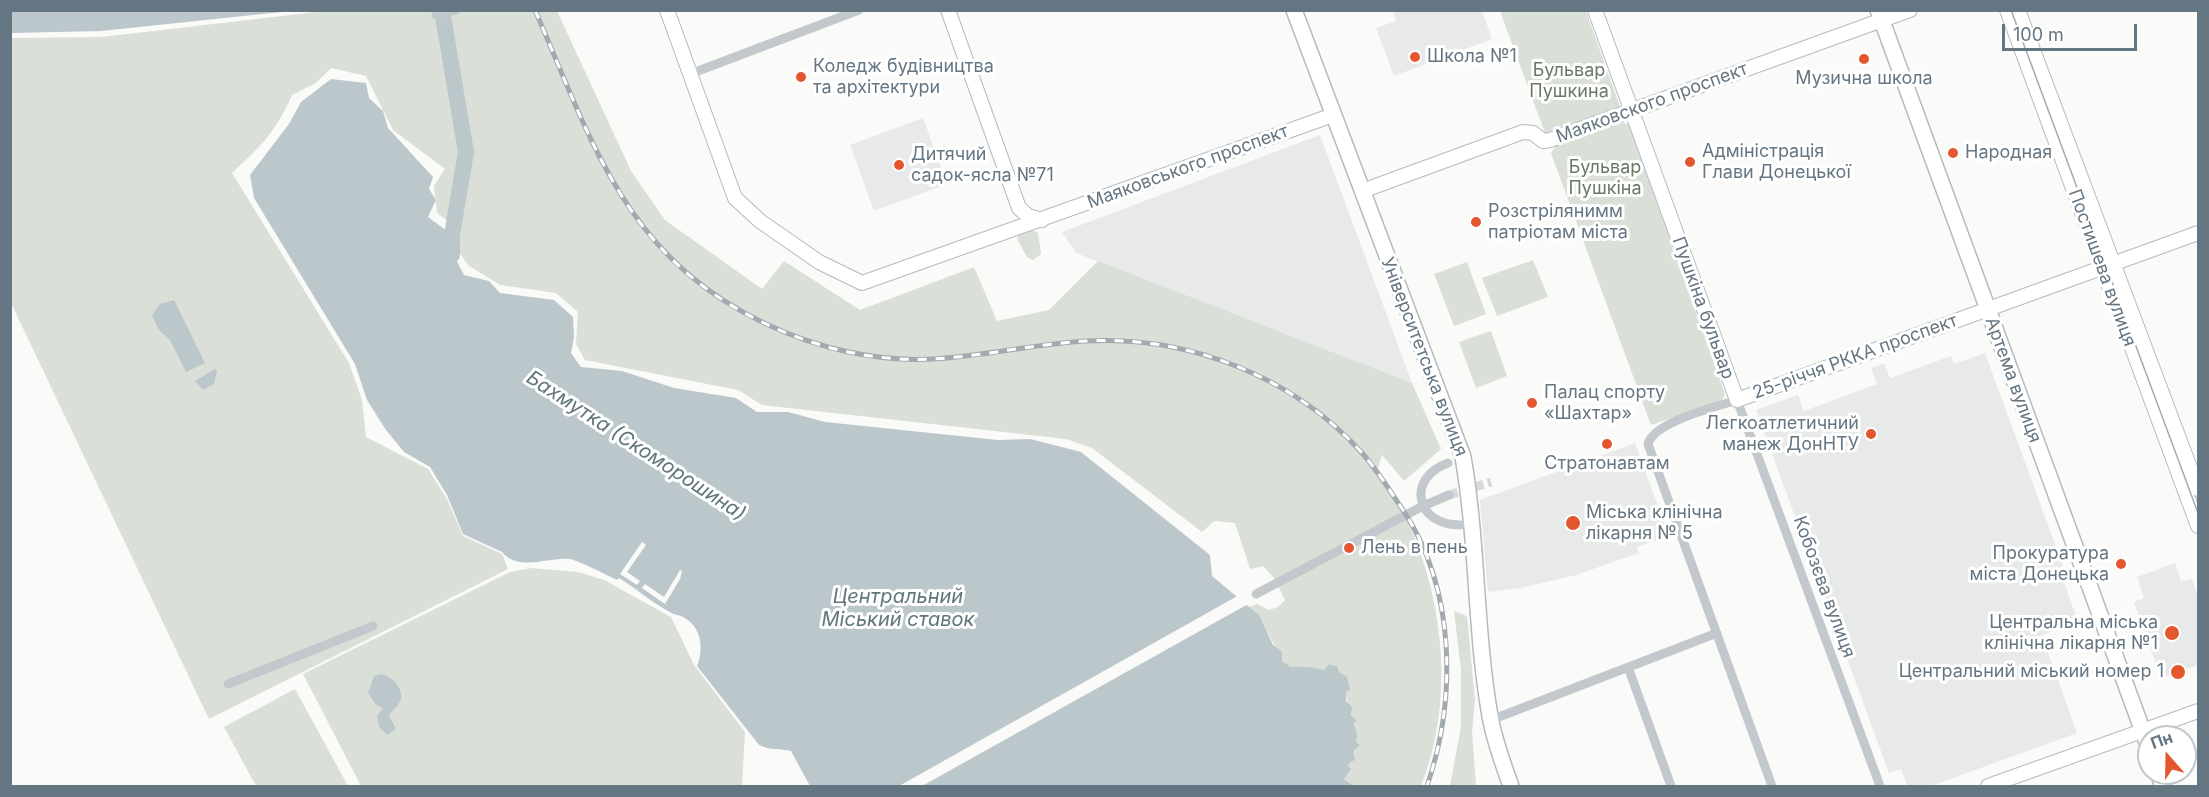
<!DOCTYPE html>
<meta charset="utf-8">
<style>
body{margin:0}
#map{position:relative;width:2209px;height:797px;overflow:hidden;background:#fafaf8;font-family:Inter,sans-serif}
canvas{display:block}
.frame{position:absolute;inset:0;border:12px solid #657683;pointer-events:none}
.north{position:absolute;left:2137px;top:725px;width:60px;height:60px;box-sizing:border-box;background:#fff;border:2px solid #c1c8cd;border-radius:50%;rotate:340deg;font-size:16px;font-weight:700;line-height:24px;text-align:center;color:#657683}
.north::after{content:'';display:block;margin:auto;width:21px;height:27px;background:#e4572e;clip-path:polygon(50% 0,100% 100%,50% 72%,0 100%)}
.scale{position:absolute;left:2002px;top:24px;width:135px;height:27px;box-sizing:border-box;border:3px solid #657683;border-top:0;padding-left:8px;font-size:18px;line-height:21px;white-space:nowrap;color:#657683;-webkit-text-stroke:4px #fff;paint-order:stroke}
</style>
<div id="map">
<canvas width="2209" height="797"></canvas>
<div class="frame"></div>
<div class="north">Пн</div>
<div class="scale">100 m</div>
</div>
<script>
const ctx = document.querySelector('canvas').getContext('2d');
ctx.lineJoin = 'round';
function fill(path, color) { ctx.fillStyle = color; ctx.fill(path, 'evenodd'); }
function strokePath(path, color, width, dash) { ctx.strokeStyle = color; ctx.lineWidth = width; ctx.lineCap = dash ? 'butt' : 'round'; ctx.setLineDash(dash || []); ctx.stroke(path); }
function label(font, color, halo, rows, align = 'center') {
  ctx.font = font + ' Inter,sans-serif'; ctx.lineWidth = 6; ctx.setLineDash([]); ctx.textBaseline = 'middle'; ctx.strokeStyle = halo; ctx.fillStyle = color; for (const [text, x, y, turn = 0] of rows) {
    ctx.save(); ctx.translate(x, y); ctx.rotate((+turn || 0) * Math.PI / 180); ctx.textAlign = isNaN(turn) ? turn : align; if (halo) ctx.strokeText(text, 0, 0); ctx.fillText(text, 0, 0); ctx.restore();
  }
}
const built = new Path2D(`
 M 1393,11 L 1482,11 L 1492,39 L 1394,76 L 1376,28 L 1396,21 Z
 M 923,118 L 947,184 L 874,211 L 850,145 Z
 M 1320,135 L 1412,383 L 1076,253 L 1062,232 Z
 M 1985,353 L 2063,566 L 2059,568 L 2078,622 L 2042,635 L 2077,733 L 1931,786 L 1907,786 L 1901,769 L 1889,773 L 1756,410 L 1798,395 L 1804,411 L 1877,384 L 1871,368 L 1884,363 L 1890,378 L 1951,356 L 1954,364 Z
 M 1635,443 L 1669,536 L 1637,547 L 1639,553 L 1576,575 L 1520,588 L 1488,592 L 1480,500 Z
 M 2175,563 L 2181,581 L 2192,579 L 2198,597 L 2198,665 L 2161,678 L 2134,602 L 2144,598 L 2137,577 Z`);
const green = new Path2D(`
 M 333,10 L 557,11 L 631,171 L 665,220 L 762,289 L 784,261 L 860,310 L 974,267 L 997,321 L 1049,310 L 1098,261 L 1412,383 L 1441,449 L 1404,481 L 1382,455 L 1376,474 C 1387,490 1401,507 1409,524 C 1445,605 1454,703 1421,786 L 1353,786 L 1344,780 L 1357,733 L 1337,666 L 1329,664 L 1324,670 L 1291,667 L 1282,661 L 1260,616 L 1249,607 L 1257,604 L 1269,610 L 1278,607 L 1285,600 L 1275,579 L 1263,566 L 1250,569 L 1235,523 L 1214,521 L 1202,532 L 1092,448 L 1066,439 L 762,405 L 738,390 L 585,360 L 576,344 L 578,312 L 556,293 L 500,285 L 468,265 L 459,252 L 457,228 L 437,213 L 434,186 L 445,169 L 393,130 L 366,76 L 331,68 L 316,83 L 292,95 C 276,132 261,146 232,173 L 349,363 L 362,400 L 366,437 L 428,469 L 447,499 L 463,536 L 502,554 L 508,569 L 209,719 L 11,303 L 11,38 L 102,37 Z
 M 1500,11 L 1586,11 L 1620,107 L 1545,133 Z
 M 1620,122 L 1629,125 L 1725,394 L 1722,400 L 1651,425 L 1551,153 L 1557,145 Z
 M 1032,230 L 1038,233 L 1041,254 L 1033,260 L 1027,257 L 1017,239 L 1019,235 Z
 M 1533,260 L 1548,297 L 1497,316 L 1482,278 Z
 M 1467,262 L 1486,314 L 1454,326 L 1434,274 Z
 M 1491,331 L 1507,376 L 1476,388 L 1459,342 Z
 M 531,568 L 578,572 L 604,580 L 671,617 L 694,665 L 745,732 L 742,786 L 361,786 L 303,674 L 510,572 Z
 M 1454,611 L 1467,616 L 1475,700 L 1472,732 L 1476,786 L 1450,786 L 1461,727 L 1461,670 Z
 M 295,689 L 348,786 L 256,786 L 224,727 Z`);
const water = new Path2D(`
 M 10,11 L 11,10 L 291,11 L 101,31 L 11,33 Z
 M 331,79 L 366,83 L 369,98 L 383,111 L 388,128 L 433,177 L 429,189 L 436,200 L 428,217 L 455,237 L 454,256 L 464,275 L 489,281 L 500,293 L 554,300 L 573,317 L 574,337 L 571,353 L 581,367 L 622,371 L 674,388 L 736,398 L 757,412 L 788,412 L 825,422 L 998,440 L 1030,439 L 1081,452 L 1210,555 L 1212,576 L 1260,616 L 1273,645 L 1282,652 L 1282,661 L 1291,667 C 1302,666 1313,667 1324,670 L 1329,664 L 1337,666 L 1339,672 L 1347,677 L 1350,690 L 1346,692 L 1346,701 L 1352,707 L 1351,715 L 1356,720 L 1354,724 L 1357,733 L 1356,742 L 1360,745 L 1353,751 L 1355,760 L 1350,762 L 1348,766 L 1351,769 L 1344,779 L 1353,786 L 810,786 L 791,751 C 779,748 771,751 759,745 L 697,666 C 704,649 702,627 683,617 C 679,615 674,615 670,612 C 652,603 636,588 619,578 L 617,580 C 609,576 577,560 570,559 C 549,557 518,572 502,552 L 463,534 L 447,495 L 430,467 L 404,452 L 386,430 L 367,400 L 355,364 L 254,198 L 250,175 L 289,124 L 301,102 Z
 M 174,300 L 205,363 L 186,372 L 170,340 L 159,330 L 152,315 L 160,304 Z
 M 215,369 L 217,371 L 214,384 L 203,390 L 195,381 Z
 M 381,674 C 391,676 403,687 401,699 C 399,705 392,711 389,715 L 396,729 L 387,735 L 379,727 L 377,716 L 383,708 L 376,705 L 368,693 L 374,676 Z`);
const pier = new Path2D(`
 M 642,542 L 646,545 L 627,572 L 640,581 L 637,585 L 620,574 Z
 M 680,570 L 682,571 L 680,579 L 665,604 L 642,588 L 645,584 L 664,597 Z
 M 1241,594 L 1250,603 L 922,786 L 899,786 Z`);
const river = new Path2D(`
 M 442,10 L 466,152 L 452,235 L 452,255`);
const streetTunnel = new Path2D(`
 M 1449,495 L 1491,482`);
const street = new Path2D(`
 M 436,15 L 456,10
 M 690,74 L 859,10
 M 1448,463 C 1406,478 1415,525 1460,525
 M 1256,594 L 1423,506 L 1449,495
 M 1628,667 L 1671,786
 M 228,684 L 373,626
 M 1491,720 L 1717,633
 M 1772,786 L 1648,444 C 1654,422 1715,407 1737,400 L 1880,786`);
const secondary = new Path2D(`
 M 667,10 L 735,198 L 760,221 L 819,262 L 862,283 L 1333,115
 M 948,10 L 1019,208 L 1028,216 L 1042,220
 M 1595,10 L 1737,400 L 2198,233
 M 2007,10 L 2198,526
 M 2018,10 L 2198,489
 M 1362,191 L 1523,132 L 1533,133 L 1543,141 L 1550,140 L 1910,10
 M 1988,786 L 2198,711`);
const primary = new Path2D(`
 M 1294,10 L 1463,457 C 1478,543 1475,631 1490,716 C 1494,740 1503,764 1511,786
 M 1878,10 L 2149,748
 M 2158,773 L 2163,786`);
const tram = new Path2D(`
 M 2011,10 L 2198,513`);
const rail = new Path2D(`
 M 535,10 C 592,141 624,256 764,323 C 816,348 875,362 933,359 C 984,356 1035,344 1086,341 C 1188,335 1294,377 1362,453 C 1378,471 1390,491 1403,510 C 1456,590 1457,699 1427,786`);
const markers = [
 [1415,57,6,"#e4572e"],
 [1864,59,6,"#e4572e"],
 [801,77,6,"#e4572e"],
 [1953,153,6,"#e4572e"],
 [1690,162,6,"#e4572e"],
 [899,165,6,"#e4572e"],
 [1476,222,6,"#e4572e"],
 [1532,403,6,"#e4572e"],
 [1871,434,6,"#e4572e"],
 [1607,444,6,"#e4572e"],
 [1573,523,8,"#e4572e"],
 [1349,548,6,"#e4572e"],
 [2121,564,6,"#e4572e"],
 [2172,633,8,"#e4572e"],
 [2178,672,8,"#e4572e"]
];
const poiNames = [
 ["Школа №1",1427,57],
 ["Коледж будівництва",813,67],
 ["та архітектури",813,88],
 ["Музична школа",1864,79,"center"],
 ["Адміністрація",1702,152],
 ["Глави Донецької",1702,173],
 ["Народная",1965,153],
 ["Дитячий",911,155],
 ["садок-ясла №71",911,176],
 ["Розстрілянимм",1488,212],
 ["патріотам міста",1488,233],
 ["Палац спорту",1544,393],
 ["«Шахтар»",1544,414],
 ["Легкоатлетичний",1859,424,"right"],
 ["манеж ДонНТУ",1859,445,"right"],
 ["Стратонавтам",1607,464,"center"],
 ["Міська клінічна",1586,513],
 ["лікарня № 5",1586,534],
 ["Лень в пень",1361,548],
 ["Прокуратура",2109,554,"right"],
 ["міста Донецька",2109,575,"right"],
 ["Центральна міська",2158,623,"right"],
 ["клінічна лікарня №1",2158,644,"right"],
 ["Центральний міський номер 1",2164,672,"right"]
];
const parkNames = [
 ["Бульвар",1569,71],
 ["Пушкина",1569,92],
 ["Бульвар",1605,168],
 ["Пушкіна",1605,189]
];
const streetNames = [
 ["Маяковского проспект",1652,103,-20],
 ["Маяковського проспект",1188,167,-20],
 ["Постишева вулиця",2102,268,70],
 ["Пушкіна бульвар",1703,308,70],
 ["Університетська вулиця",1424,357,69],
 ["25-річчя РККА проспект",1855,357,-20],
 ["Артема вулиця",2013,380,70],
 ["Кобозєва вулиця",1824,587,70]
];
const waterNames = [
 ["Бахмутка (Скоморошина)",636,446,33],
 ["Центральний",898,597],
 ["Міський ставок",898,620]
];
fill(built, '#e8e9e9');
fill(green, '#dadfd7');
fill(water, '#bbc7cb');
fill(pier, '#fafaf8');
strokePath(river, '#bbc7cb', 16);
strokePath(streetTunnel, '#d5d9db', 9, [9, 4.5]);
strokePath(secondary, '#b3babf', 16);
strokePath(primary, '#b5babe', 18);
strokePath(street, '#c3c8cc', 9);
strokePath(secondary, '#fff', 14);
strokePath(primary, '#fff', 15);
strokePath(tram, '#a2aab0', 1.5);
strokePath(rail, '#a2aab0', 5);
strokePath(rail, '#fff', 3, [9]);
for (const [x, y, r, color] of markers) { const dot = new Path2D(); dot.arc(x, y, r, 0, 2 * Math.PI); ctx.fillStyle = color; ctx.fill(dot); strokePath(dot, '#fff', 2); }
label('18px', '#657683', '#fff', poiNames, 'left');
label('18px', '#687a64', '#fff', parkNames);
label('18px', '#657683', '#fff', streetNames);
label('italic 20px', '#60757c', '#fff', waterNames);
</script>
